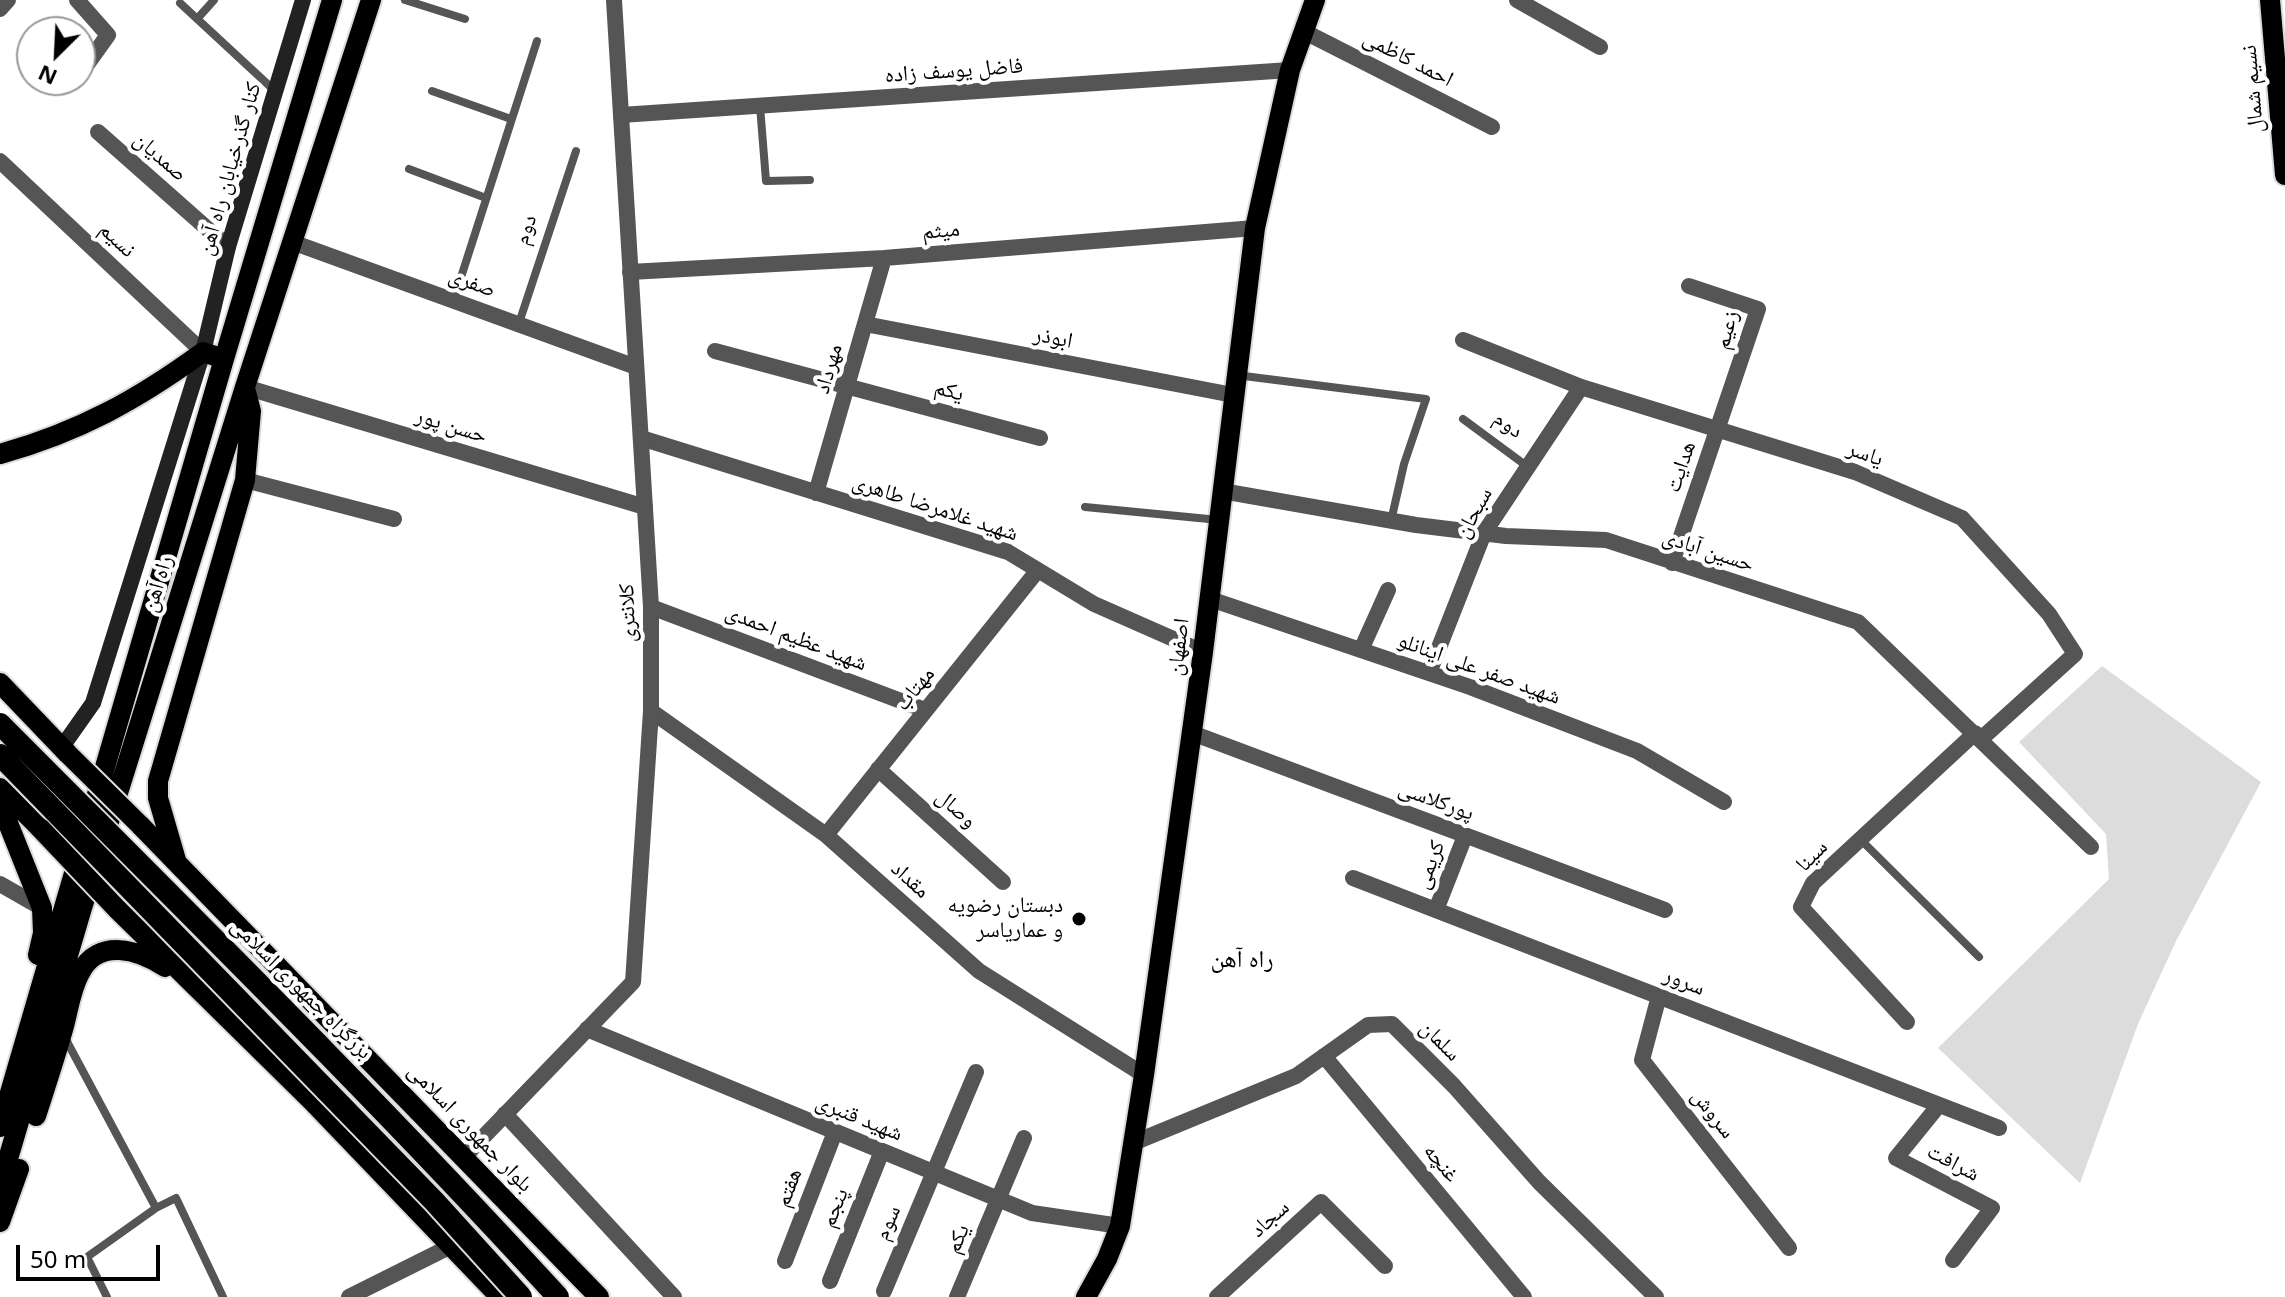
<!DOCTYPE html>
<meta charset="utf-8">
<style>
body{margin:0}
#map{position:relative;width:2285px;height:1297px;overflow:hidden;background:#fff;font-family:"Noto Sans",sans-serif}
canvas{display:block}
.north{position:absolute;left:16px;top:16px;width:80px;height:80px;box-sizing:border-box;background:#fff;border:2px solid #999;border-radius:50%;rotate:204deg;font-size:22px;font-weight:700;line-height:32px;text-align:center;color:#000}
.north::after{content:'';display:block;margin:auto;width:28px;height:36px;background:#000;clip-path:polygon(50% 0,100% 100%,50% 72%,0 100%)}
.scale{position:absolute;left:16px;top:1245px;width:144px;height:36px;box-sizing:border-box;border:4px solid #000;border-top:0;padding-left:10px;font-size:24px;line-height:28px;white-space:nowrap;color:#000;-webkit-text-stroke:6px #fff;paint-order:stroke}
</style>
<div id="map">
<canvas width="2285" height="1297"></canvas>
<div class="north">N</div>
<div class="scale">50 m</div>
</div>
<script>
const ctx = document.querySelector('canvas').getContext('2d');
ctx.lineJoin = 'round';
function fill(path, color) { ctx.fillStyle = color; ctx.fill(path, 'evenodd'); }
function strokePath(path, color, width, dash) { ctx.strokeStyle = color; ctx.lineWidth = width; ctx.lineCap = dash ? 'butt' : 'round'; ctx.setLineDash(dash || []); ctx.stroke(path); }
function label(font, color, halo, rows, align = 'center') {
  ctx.font = font + ' "Noto Sans","Noto Naskh Arabic",sans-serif'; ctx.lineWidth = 8; ctx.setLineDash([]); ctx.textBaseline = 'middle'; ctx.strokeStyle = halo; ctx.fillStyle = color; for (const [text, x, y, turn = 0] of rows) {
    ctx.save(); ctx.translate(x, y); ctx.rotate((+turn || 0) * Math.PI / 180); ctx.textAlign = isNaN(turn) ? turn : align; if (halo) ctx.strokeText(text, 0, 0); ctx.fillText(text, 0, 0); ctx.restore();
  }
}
const green = new Path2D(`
 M 2102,666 L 2261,782 L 2176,941 L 2138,1024 L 2080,1183 L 1938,1048 L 2109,879 L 2106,834 L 2019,742 Z`);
const service = new Path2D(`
 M 405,0 L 465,19
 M 180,3 L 275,91
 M 197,19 L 214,0
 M 432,91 L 511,119
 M 760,106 L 766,181 L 810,180
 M 409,169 L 486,198
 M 454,299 L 537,41
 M 519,323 L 576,151
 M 1236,375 L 1426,399 L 1404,464 L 1391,521
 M 1463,419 L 1528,467
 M 1085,507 L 1219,520
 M 1861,840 L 1979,957
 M 64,1036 L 156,1208 L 176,1198 L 223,1297
 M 107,1297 L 87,1257 L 156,1208`);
const minor = new Path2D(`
 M 77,0 L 108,35 L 88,63
 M 1517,0 L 1600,47
 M 0,9 L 8,0
 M 1303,31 L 1492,127
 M 621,115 L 1290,70
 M 98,132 L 228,247
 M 0,161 L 203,352
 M 292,242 L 636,367
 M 630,272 L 884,258 L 1255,228
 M 865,324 L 1233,395
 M 1463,340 L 1581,387 L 1855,472 L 1962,518 L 2049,614 L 2075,654 L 1981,739
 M 715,351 L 1040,438
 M 245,387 L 645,507
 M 641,438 L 1008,552 L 1094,604 L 1203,652
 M 245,480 L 394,519
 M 1222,491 L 1416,525 L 1506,536 L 1606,540 L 1858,622 L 2091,847
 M 816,493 L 884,258
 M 1672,563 L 1758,309 L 1689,286
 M 1210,599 L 1470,687 L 1637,751 L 1724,802
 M 651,607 L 925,710
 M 1361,650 L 1388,590
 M 1429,673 L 1484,533 L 1581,387
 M 651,711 L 826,835 L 979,971 L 1144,1075
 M 1192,733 L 1665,910
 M 878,769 L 1003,882
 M 826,835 L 1038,570
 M 1353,878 L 1999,1128
 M 0,884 L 42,908
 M 1436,910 L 1465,836
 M 1659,996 L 1642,1060 L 1789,1248
 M 1907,1022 L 1801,907 L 1813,883 L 1975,733
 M 587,1029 L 1032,1213 L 1120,1226
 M 1324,1056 L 1524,1297
 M 1939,1105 L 1896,1158 L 1992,1208 L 1953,1260
 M 505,1114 L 674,1297
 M 1133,1143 L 1296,1076 L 1368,1025 L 1392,1024 L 1454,1086 L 1539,1182 L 1656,1297
 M 785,1261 L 835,1132
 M 830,1281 L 882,1151
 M 884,1291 L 976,1072
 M 349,1297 L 451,1246
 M 957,1297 L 1024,1138
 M 1217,1297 L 1321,1202 L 1385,1266`);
const tertiary = new Path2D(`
 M 464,1157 L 633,982 L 651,711 L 651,607 L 614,0`);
const secondary = new Path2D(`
 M 62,747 L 93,703 L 203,352 L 228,247 L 303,0`);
const primary = new Path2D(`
 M 2270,0 L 2285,175
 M 0,454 C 79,432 137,400 203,352 L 224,359
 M 0,683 L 68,754
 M 0,788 L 40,828
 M 0,803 L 42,908 L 43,933 L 38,955
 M 140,825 L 599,1297
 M 176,860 L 158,798 L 158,781 L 245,480 L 251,411 L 246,392
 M 117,909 L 312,1101 L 500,1297
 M 36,1116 C 45,1088 54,1061 62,1033 C 68,1014 70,991 80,973 C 98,937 139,950 165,967
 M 0,1127 L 224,359 L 332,0
 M 0,1186 L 82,908 L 245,387 L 371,0
 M 0,1222 L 19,1169
 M 1086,1297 L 1107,1259 L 1120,1226 L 1144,1075 L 1203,652 L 1255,228 L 1290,70 L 1315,0`);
const primaryBridge = new Path2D(`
 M 68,754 L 140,825
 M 40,828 L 117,909`);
const trunkBridge = new Path2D(`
 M 0,724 C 188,913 378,1100 558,1297
 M 0,755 L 434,1201 L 521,1297`);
const markers = [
 [1079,919,8,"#000"]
];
const streetNames = [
 ["احمد کاظمی",1408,59,27],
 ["فاضل یوسف زاده",954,71,-4],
 ["نسیم شمال",2253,89,-95],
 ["صمدیان",160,157,41],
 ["کنار گذرخیابان راه آهن",230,169,-74],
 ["دوم",526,230,-72],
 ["میثم",941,231,-5],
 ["نسیم",117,240,43],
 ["صفری",472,283,20],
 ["زعیم",1727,330,-74],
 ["ابوذر",1053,338,11],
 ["مهرداد",829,369,-74],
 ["یکم",949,391,15],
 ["دوم",1508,425,36],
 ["حسن پور",451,426,17],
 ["یاسر",1865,454,20],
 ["هدایت",1681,467,-71],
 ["شهید غلامرضا طاهری",935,508,18],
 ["سبحان",1474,513,-61],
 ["حسین آبادی",1708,551,18],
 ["راه آهن",158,584,-73],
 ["کلانتری",628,613,-92],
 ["شهید عظیم احمدی",796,638,21],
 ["اصفهان",1179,647,-83],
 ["شهید صفر علی اینانلو",1479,669,20],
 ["مهتاب",915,689,-51],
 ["پورکلاسی",1436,801,20],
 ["وصال",956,809,42],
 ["سینا",1812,856,-46],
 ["کریمی",1430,865,-69],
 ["مقداد",910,880,42],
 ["سرور",1684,982,21],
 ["بزرگراه جمهوری اسلامی",301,989,45],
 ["سلمان",1440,1041,45],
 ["سروش",1713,1114,52],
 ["شهید قنبری",859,1118,22],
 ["بلوار جمهوری اسلامی",470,1128,46],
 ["غنچه",1441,1163,50],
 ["شرافت",1953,1163,28],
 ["هفتم",789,1188,-69],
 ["پنجم",835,1208,-68],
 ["سجاد",1270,1219,-42],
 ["سوم",888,1223,-67],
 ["یکم",958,1239,-67]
];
const poiNames = [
 ["دبستان رضویه",1063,906],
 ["و عماریاسر",1063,931]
];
const neighbourhoodNames = [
 ["راه آهن",1242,960]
];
fill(green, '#dcdcdc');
strokePath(primary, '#dbdbdb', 24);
strokePath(service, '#555', 8);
strokePath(minor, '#555', 16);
strokePath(tertiary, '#555', 16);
strokePath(secondary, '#222', 16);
strokePath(primary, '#000', 20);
strokePath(primaryBridge, '#dbdbdb', 24, []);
strokePath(trunkBridge, '#dbdbdb', 26, []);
strokePath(primaryBridge, '#000', 20);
strokePath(trunkBridge, '#000', 22);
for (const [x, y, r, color] of markers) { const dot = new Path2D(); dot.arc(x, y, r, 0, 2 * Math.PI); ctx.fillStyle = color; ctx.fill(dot); strokePath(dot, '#fff', 3); }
label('22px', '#000', '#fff', streetNames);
label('22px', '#000', '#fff', poiNames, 'right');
label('24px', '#000', '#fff', neighbourhoodNames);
</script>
